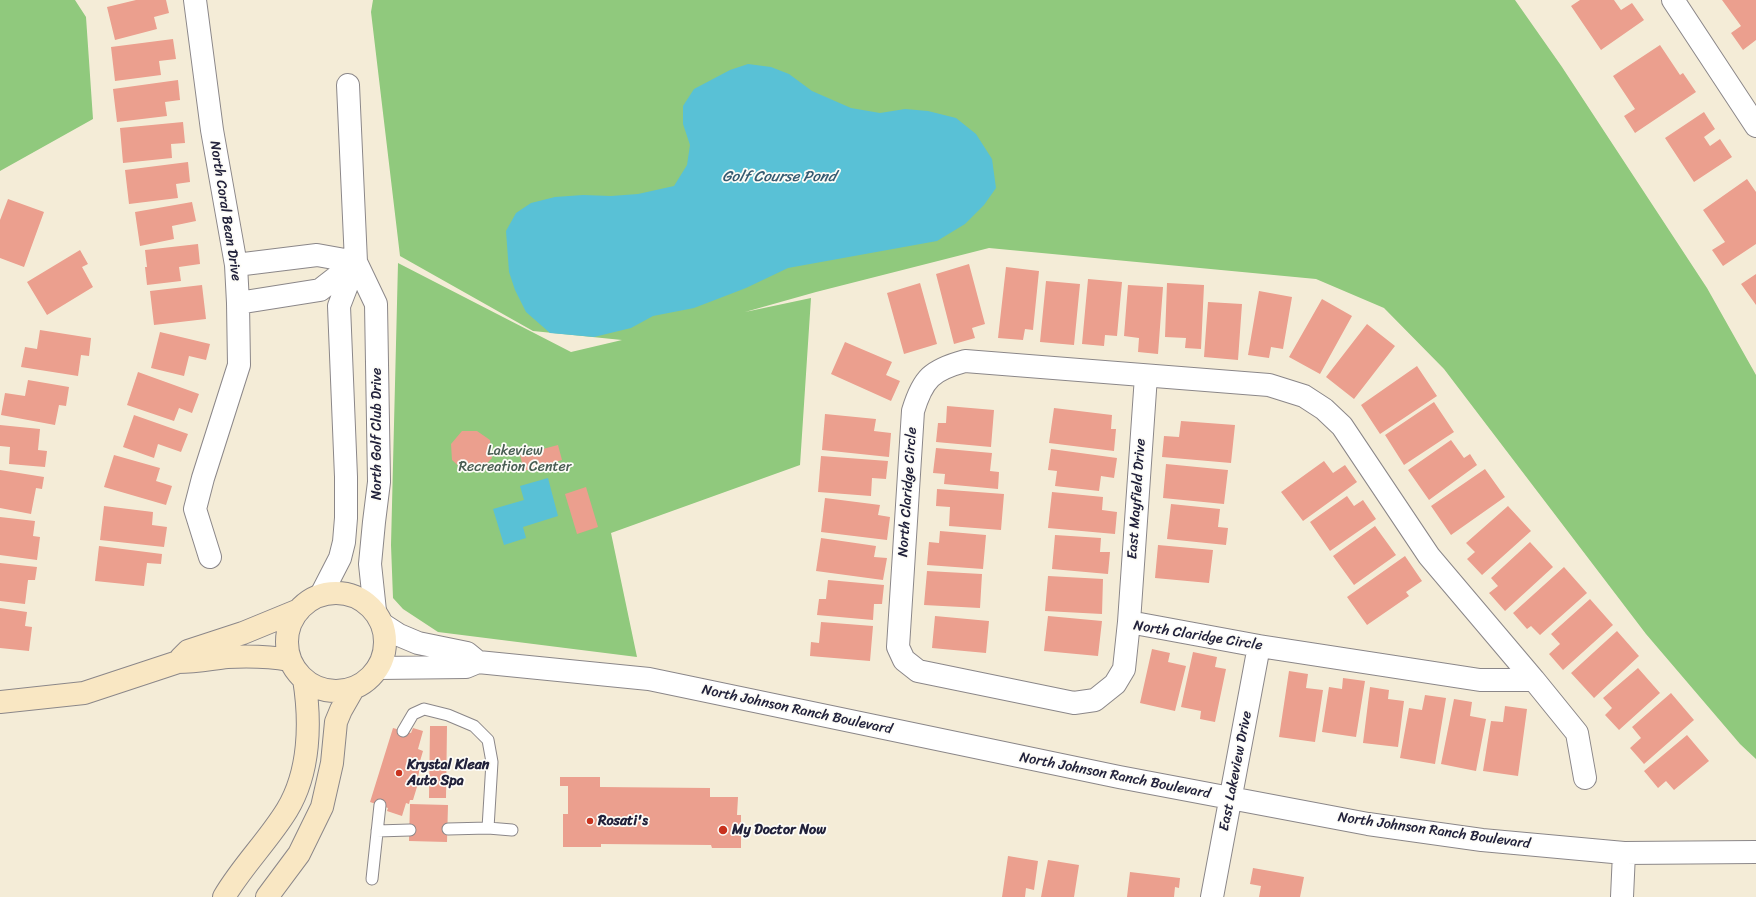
<!DOCTYPE html>
<style>
body{margin:0}
canvas{display:block;background:#f4ecd7}
</style>
<canvas width="1756" height="897"></canvas>
<script>
const ctx = document.querySelector('canvas').getContext('2d');
ctx.lineJoin = 'round';
function fill(path, color) { ctx.fillStyle = color; ctx.fill(path, 'evenodd'); }
function strokePath(path, color, width, dash) { ctx.strokeStyle = color; ctx.lineWidth = width; ctx.lineCap = dash ? 'butt' : 'round'; ctx.setLineDash(dash || []); ctx.stroke(path); }
function label(font, color, halo, rows, align = 'center') {
  ctx.font = font + ' Sriracha,sans-serif'; ctx.lineWidth = 3.5; ctx.setLineDash([]); ctx.textBaseline = 'middle'; ctx.strokeStyle = halo; ctx.fillStyle = color; for (const [text, x, y, turn = 0] of rows) {
    ctx.save(); ctx.translate(x, y); ctx.rotate((+turn || 0) * Math.PI / 180); ctx.textAlign = isNaN(turn) ? turn : align; if (halo) ctx.strokeText(text, 0, 0); ctx.fillText(text, 0, 0); ctx.restore();
  }
}
const green = new Path2D(`
 M 0,0 L 75,0 L 86,17 L 93,119 L 0,171 Z
 M 373,0 L 1515,0 L 1562,67 L 1707,288 L 1756,375 L 1756,759 L 1740,744 L 1646,634 L 1444,369 L 1384,308 L 1316,279 L 989,248 L 816,292 L 745,312 L 811,298 L 800,465 L 611,533 L 637,657 L 438,632 L 403,609 L 393,598 L 391,545 L 398,263 L 571,352 L 622,340 L 533,331 L 400,256 L 371,12 Z`);
const water = new Path2D(`
 M 748,64 L 771,67 L 789,74 L 812,91 L 851,108 L 880,113 L 905,109 L 928,111 L 956,118 L 976,134 L 992,159 L 996,188 L 984,205 L 965,224 L 937,241 L 788,268 L 746,288 L 694,308 L 653,316 L 631,328 L 594,337 L 550,333 L 526,312 L 515,290 L 509,272 L 506,231 L 516,213 L 531,203 L 555,197 L 583,195 L 611,196 L 638,194 L 674,186 L 687,165 L 690,145 L 683,124 L 683,106 L 694,89 L 730,70 Z
 M 548,478 L 558,516 L 523,527 L 526,538 L 504,545 L 493,509 L 524,500 L 520,486 Z`);
const building = new Path2D(`
 M 136,0 L 166,0 L 169,13 L 154,17 L 157,29 L 115,40 L 107,7 Z
 M 1580,0 L 1614,0 L 1621,10 L 1632,3 L 1644,20 L 1601,50 L 1571,6 Z
 M 1722,0 L 1756,0 L 1756,40 L 1743,50 L 1731,33 L 1741,26 Z
 M 173,39 L 176,59 L 159,61 L 161,75 L 115,81 L 111,47 Z
 M 1660,45 L 1680,75 L 1683,73 L 1696,92 L 1635,133 L 1624,116 L 1635,109 L 1613,76 Z
 M 178,80 L 180,100 L 165,102 L 167,116 L 117,122 L 113,89 Z
 M 1704,112 L 1715,129 L 1704,137 L 1710,146 L 1720,139 L 1732,157 L 1694,182 L 1665,138 Z
 M 183,122 L 185,143 L 171,144 L 172,158 L 123,163 L 120,128 Z
 M 188,162 L 190,182 L 176,184 L 178,198 L 129,204 L 125,170 Z
 M 1747,179 L 1756,192 L 1756,244 L 1723,266 L 1712,250 L 1725,242 L 1703,210 Z
 M 8,199 L 44,212 L 24,267 L 0,258 L 0,220 Z
 M 192,202 L 196,221 L 172,226 L 174,239 L 140,246 L 135,212 Z
 M 198,244 L 200,264 L 179,267 L 181,281 L 147,285 L 145,267 L 147,267 L 145,250 Z
 M 80,250 L 88,264 L 82,267 L 93,287 L 47,315 L 27,282 Z
 M 969,264 L 985,324 L 972,328 L 975,338 L 954,344 L 936,274 Z
 M 1006,267 L 1039,271 L 1033,330 L 1025,329 L 1023,340 L 998,338 Z
 M 1756,274 L 1756,305 L 1741,284 Z
 M 1088,279 L 1122,282 L 1117,336 L 1105,335 L 1104,346 L 1082,344 Z
 M 1046,281 L 1080,284 L 1074,345 L 1040,342 Z
 M 920,283 L 937,344 L 904,354 L 887,293 Z
 M 1167,283 L 1204,285 L 1201,349 L 1185,348 L 1186,338 L 1165,337 Z
 M 202,285 L 206,319 L 154,325 L 150,291 Z
 M 1128,285 L 1163,287 L 1158,354 L 1138,352 L 1139,338 L 1124,336 Z
 M 1259,291 L 1292,297 L 1283,349 L 1271,347 L 1269,358 L 1248,355 Z
 M 1322,299 L 1352,316 L 1320,374 L 1289,357 Z
 M 1208,302 L 1242,304 L 1238,360 L 1204,357 Z
 M 1367,324 L 1395,346 L 1354,399 L 1326,377 Z
 M 40,330 L 91,338 L 89,356 L 81,355 L 78,376 L 21,367 L 25,347 L 37,349 Z
 M 160,332 L 210,344 L 206,360 L 189,356 L 184,376 L 151,368 Z
 M 845,342 L 892,362 L 886,375 L 900,381 L 891,401 L 831,374 Z
 M 1417,366 L 1437,396 L 1380,434 L 1361,405 Z
 M 138,372 L 199,394 L 192,413 L 179,408 L 174,421 L 127,405 Z
 M 28,380 L 69,387 L 66,406 L 59,405 L 55,425 L 1,415 L 5,393 L 25,396 Z
 M 1434,402 L 1454,432 L 1404,465 L 1385,435 Z
 M 947,406 L 994,410 L 991,447 L 936,442 L 938,423 L 946,423 Z
 M 1054,408 L 1112,415 L 1111,429 L 1116,429 L 1114,451 L 1049,443 Z
 M 825,414 L 876,419 L 874,431 L 891,433 L 889,457 L 822,450 Z
 M 134,415 L 188,434 L 181,452 L 158,444 L 154,458 L 123,447 Z
 M 1181,421 L 1235,425 L 1231,463 L 1162,457 L 1164,436 L 1179,437 Z
 M 0,425 L 40,429 L 38,450 L 47,451 L 45,467 L 9,464 L 10,447 L 0,446 Z
 M 462,431 L 477,431 L 490,440 L 492,458 L 480,471 L 463,470 L 452,460 L 451,444 Z
 M 1451,440 L 1464,458 L 1470,454 L 1477,465 L 1429,500 L 1408,470 Z
 M 558,445 L 562,460 L 524,471 L 520,455 Z
 M 936,448 L 992,453 L 990,471 L 999,472 L 998,489 L 944,484 L 945,474 L 933,473 Z
 M 1051,449 L 1117,458 L 1114,478 L 1101,476 L 1099,491 L 1055,486 L 1057,471 L 1048,470 Z
 M 114,455 L 160,468 L 156,481 L 172,486 L 166,505 L 104,487 Z
 M 821,456 L 888,461 L 886,479 L 872,478 L 871,496 L 818,492 Z
 M 1324,461 L 1333,473 L 1345,465 L 1357,482 L 1303,521 L 1281,492 Z
 M 1166,464 L 1228,470 L 1224,504 L 1163,498 Z
 M 1485,469 L 1505,497 L 1451,535 L 1431,506 Z
 M 0,470 L 44,477 L 42,489 L 36,488 L 31,514 L 0,508 Z
 M 586,487 L 598,527 L 577,534 L 565,494 Z
 M 937,489 L 1004,494 L 1001,530 L 949,526 L 950,507 L 936,506 Z
 M 1052,492 L 1103,497 L 1102,510 L 1117,512 L 1115,534 L 1048,528 Z
 M 1347,496 L 1354,506 L 1363,500 L 1376,519 L 1330,551 L 1310,522 Z
 M 825,498 L 880,505 L 878,515 L 890,517 L 887,540 L 821,532 Z
 M 1171,504 L 1220,509 L 1218,527 L 1228,528 L 1226,545 L 1167,539 Z
 M 104,506 L 153,512 L 152,525 L 167,527 L 164,547 L 100,540 Z
 M 1508,506 L 1531,531 L 1482,575 L 1467,559 L 1475,552 L 1466,543 Z
 M 0,517 L 35,521 L 33,536 L 40,537 L 37,560 L 0,555 Z
 M 1375,526 L 1396,555 L 1354,585 L 1333,556 Z
 M 940,531 L 986,535 L 983,569 L 927,565 L 929,542 L 939,543 Z
 M 1055,535 L 1101,538 L 1100,552 L 1110,552 L 1108,574 L 1052,569 Z
 M 821,538 L 876,546 L 874,557 L 887,558 L 883,580 L 816,571 Z
 M 1530,542 L 1553,567 L 1505,611 L 1489,593 L 1498,586 L 1491,578 Z
 M 1158,545 L 1213,550 L 1209,583 L 1155,578 Z
 M 99,546 L 162,554 L 161,564 L 147,563 L 144,586 L 95,581 Z
 M 1405,556 L 1422,581 L 1406,592 L 1409,596 L 1367,625 L 1347,597 Z
 M 0,563 L 37,567 L 35,580 L 28,580 L 25,604 L 0,601 Z
 M 1564,567 L 1587,593 L 1540,635 L 1531,626 L 1527,629 L 1513,613 Z
 M 927,571 L 982,574 L 980,608 L 924,605 Z
 M 1048,576 L 1103,579 L 1102,614 L 1045,611 Z
 M 828,580 L 884,585 L 882,604 L 874,604 L 873,620 L 817,615 L 819,599 L 826,599 Z
 M 1590,599 L 1613,625 L 1563,670 L 1549,654 L 1560,644 L 1551,634 Z
 M 0,608 L 27,612 L 25,626 L 32,627 L 29,651 L 0,648 Z
 M 935,616 L 989,621 L 986,653 L 932,648 Z
 M 1048,616 L 1102,621 L 1098,656 L 1044,651 Z
 M 821,622 L 873,626 L 870,661 L 810,656 L 811,642 L 819,643 Z
 M 1617,631 L 1639,656 L 1594,698 L 1571,673 Z
 M 1152,649 L 1170,653 L 1168,662 L 1186,666 L 1175,711 L 1140,703 Z
 M 1193,652 L 1217,657 L 1215,667 L 1226,669 L 1215,722 L 1200,719 L 1201,711 L 1181,707 Z
 M 1638,668 L 1660,693 L 1619,730 L 1605,715 L 1612,708 L 1603,698 Z
 M 1289,671 L 1308,674 L 1306,688 L 1323,690 L 1315,742 L 1279,737 Z
 M 1343,678 L 1365,681 L 1356,737 L 1322,732 L 1329,687 L 1342,689 Z
 M 1370,687 L 1389,690 L 1388,699 L 1404,701 L 1398,747 L 1363,743 Z
 M 1671,693 L 1694,720 L 1644,764 L 1630,748 L 1641,738 L 1632,727 Z
 M 1425,695 L 1446,698 L 1435,764 L 1400,758 L 1409,708 L 1422,710 Z
 M 1454,699 L 1472,702 L 1470,716 L 1486,719 L 1476,771 L 1441,764 Z
 M 1505,706 L 1527,709 L 1518,776 L 1483,771 L 1491,721 L 1503,722 Z
 M 430,726 L 447,726 L 446,798 L 429,798 Z
 M 393,728 L 411,733 L 413,728 L 423,731 L 418,749 L 423,751 L 418,768 L 420,768 L 418,777 L 420,777 L 413,800 L 410,800 L 409,804 L 406,803 L 402,816 L 387,811 L 388,808 L 370,802 Z
 M 1687,735 L 1709,761 L 1674,790 L 1666,781 L 1658,788 L 1644,771 Z
 M 560,777 L 600,777 L 600,787 L 710,788 L 710,797 L 738,797 L 737,815 L 741,815 L 741,848 L 712,848 L 711,845 L 601,844 L 601,847 L 563,847 L 563,814 L 568,814 L 568,786 L 560,786 Z
 M 410,804 L 448,805 L 447,842 L 409,841 Z
 M 1008,856 L 1038,861 L 1034,890 L 1026,888 L 1025,897 L 1002,897 Z
 M 1048,860 L 1079,865 L 1074,897 L 1041,897 Z
 M 1253,868 L 1304,877 L 1300,897 L 1259,897 L 1261,886 L 1250,884 Z
 M 1130,872 L 1180,878 L 1179,888 L 1175,887 L 1174,897 L 1127,897 Z`);
const lane = new Path2D(`
 M 403,731 L 413,714 L 424,709 L 448,715 L 474,726 L 488,740 L 492,762 L 488,828
 M 448,829 L 488,828 L 512,830
 M 377,831 L 410,830
 M 372,879 L 380,805`);
const street = new Path2D(`
 M 195,0 L 212,130 L 236,265 L 238,303 L 239,365 L 203,478 L 195,509 L 210,557
 M 1673,0 L 1756,126
 M 348,85 L 356,262 L 376,304 L 379,482 L 374,522 L 370,564 L 375,611
 M 236,265 L 317,255 L 356,262
 M 238,303 L 320,290 L 356,262
 M 322,593 L 340,558 L 344,542 L 346,518 L 346,477 L 339,306 L 356,262
 M 1129,622 L 1146,376
 M 382,624 L 399,635 L 418,643 L 467,653 L 478,662
 M 378,668 L 466,667 L 478,662 L 649,679 L 1119,777 L 1368,824 L 1482,840 L 1624,853 L 1756,852
 M 1534,680 L 1429,556 L 1342,426 L 1324,409 L 1304,396 L 1269,385 L 965,361 C 932,370 923,378 913,411 L 898,647 L 904,660 L 918,671 L 1074,703 L 1095,700 L 1115,684 L 1124,669 L 1129,622 L 1259,646 L 1480,680 L 1534,680 L 1577,733 L 1585,778
 M 1212,897 L 1259,646
 M 1622,897 L 1624,853`);
const secondary = new Path2D(`
 M287 642a49 49 0 1 1 98 0a49 49 0 1 1-98 0Z
 M 181,658 L 188,651 L 243,633 L 299,610
 M 0,702 L 84,693 L 178,662 C 195,662 210,659 227,657 C 248,656 268,656 289,660
 M 224,897 C 242,866 268,841 287,810 C 310,772 311,722 304,679
 M 267,897 L 299,854 L 322,807 L 332,763 L 336,722 L 341,710 L 353,689`);
const markers = [
 [399,773,4,"#c8321e"],
 [590,821,4,"#c8321e"],
 [723,830,5,"#c8321e"]
];
const streetNames = [
 ["North Coral Bean Drive",225,211,81],
 ["North Golf Club Drive",377,434,-90],
 ["North Claridge Circle",908,492,-86],
 ["East Mayfield Drive",1137,499,-86],
 ["North Claridge Circle",1198,636,9],
 ["North Johnson Ranch Boulevard",797,710,12],
 ["East Lakeview Drive",1236,771,-79],
 ["North Johnson Ranch Boulevard",1115,776,11],
 ["North Johnson Ranch Boulevard",1434,831,8]
];
const parkNames = [
 ["Lakeview",515,451],
 ["Recreation Center",515,467]
];
const poiNames = [
 ["Krystal Klean",407,765],
 ["Auto Spa",407,781],
 ["Rosati's",598,821],
 ["My Doctor Now",732,830]
];
const waterNames = [
 ["Golf Course Pond",779,177]
];
fill(green, '#90c97d');
fill(water, '#59c1d6');
fill(building, '#eb9f8e');
strokePath(lane, '#8b8789', 13);
strokePath(street, '#8b8789', 24);
strokePath(secondary, '#8b8789', 24);
strokePath(lane, '#fff', 11);
strokePath(street, '#fff', 22);
strokePath(secondary, '#f9e7c3', 22);
for (const [x, y, r, color] of markers) { const dot = new Path2D(); dot.arc(x, y, r, 0, 2 * Math.PI); ctx.fillStyle = color; ctx.fill(dot); strokePath(dot, '#fdfcf7', 1.5); }
label('14px', '#22223b', '#fdfcf7', streetNames);
label('14px', '#485c52', '#fdfcf7', parkNames);
label('bold 14px', '#22223b', '#fdfcf7', poiNames, 'left');
label('italic 15px', '#355a71', '#fdfcf7', waterNames);
</script>
